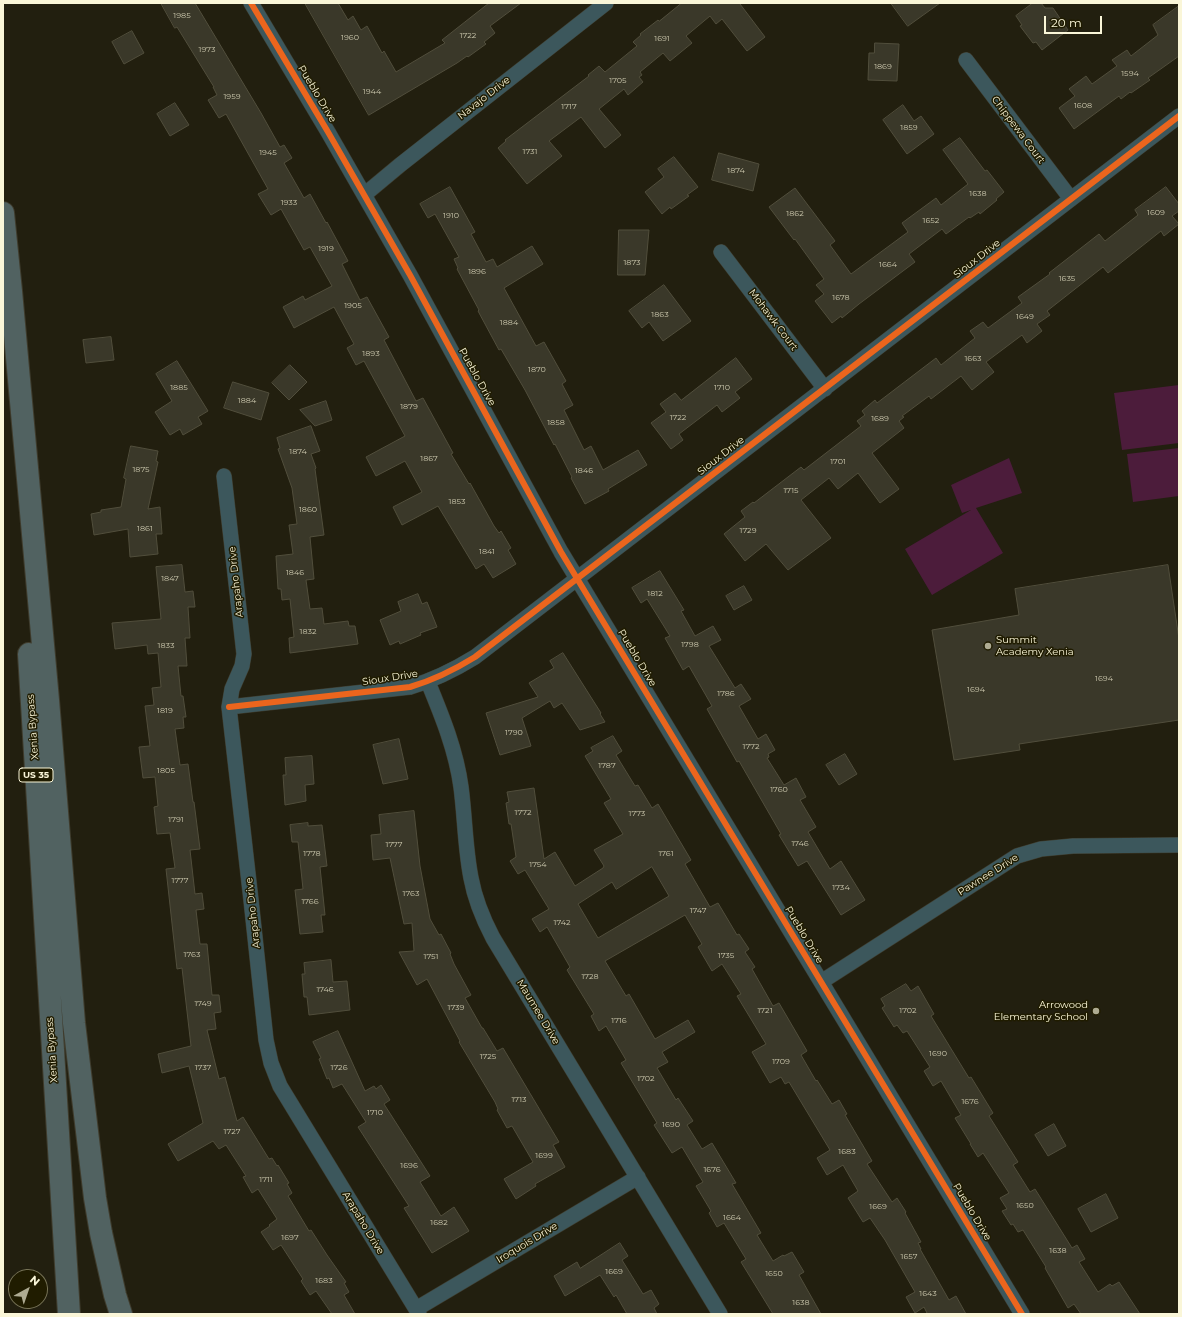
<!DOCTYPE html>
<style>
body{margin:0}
#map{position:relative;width:1182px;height:1317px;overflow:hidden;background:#221f0f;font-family:Montserrat,sans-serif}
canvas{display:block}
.frame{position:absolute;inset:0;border:4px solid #faf6d8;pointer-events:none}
.north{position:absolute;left:8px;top:1269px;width:40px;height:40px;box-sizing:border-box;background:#201c00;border:1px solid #777356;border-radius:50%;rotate:40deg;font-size:11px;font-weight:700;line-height:16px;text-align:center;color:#faf6d8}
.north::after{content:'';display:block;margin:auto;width:14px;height:18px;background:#aeab92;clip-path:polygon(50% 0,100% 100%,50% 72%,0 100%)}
.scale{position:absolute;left:1044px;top:16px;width:58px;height:18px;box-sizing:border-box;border:2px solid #faf6d8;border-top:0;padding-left:5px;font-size:12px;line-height:14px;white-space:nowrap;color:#faf6d8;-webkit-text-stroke:3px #201c00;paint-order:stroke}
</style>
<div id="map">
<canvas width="1182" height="1317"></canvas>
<div class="frame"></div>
<div class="north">N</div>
<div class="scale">20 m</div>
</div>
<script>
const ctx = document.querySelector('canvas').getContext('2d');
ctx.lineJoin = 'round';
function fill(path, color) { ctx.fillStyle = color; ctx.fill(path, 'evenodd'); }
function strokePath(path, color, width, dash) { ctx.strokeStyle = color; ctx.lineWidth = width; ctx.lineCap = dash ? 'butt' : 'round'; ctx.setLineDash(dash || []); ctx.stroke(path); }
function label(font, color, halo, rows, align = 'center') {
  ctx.font = font + ' Montserrat,sans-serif'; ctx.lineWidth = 3; ctx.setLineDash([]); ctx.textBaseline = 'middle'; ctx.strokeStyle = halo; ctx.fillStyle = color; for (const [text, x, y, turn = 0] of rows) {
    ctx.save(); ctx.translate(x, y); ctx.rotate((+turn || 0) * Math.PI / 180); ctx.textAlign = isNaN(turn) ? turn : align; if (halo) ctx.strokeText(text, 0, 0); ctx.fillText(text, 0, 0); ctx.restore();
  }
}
const green = new Path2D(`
 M 1179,385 L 1179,443 L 1122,450 L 1114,393 Z
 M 1179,448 L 1179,496 L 1133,502 L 1127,454 Z
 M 1009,458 L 1022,493 L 976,508 L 1003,553 L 932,595 L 905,549 L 971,510 L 962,513 L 951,485 Z`);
const building = new Path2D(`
 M 161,3 L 195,3 L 261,113 L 280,147 L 284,145 L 292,158 L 284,163 L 304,198 L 310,194 L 326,223 L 327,222 L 348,261 L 342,264 L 360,300 L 367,297 L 389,337 L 384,340 L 416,401 L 423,398 L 453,453 L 451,454 L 469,484 L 470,483 L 494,526 L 499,533 L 501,531 L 511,548 L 508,550 L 516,564 L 493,578 L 484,564 L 476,569 L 438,506 L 402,525 L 393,507 L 422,492 L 405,461 L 376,476 L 366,457 L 405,436 L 364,361 L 356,365 L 347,348 L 354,344 L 334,307 L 294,328 L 283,307 L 303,296 L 305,300 L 332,286 L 310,247 L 304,250 L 281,209 L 271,215 L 258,194 L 268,189 L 226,114 L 219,118 L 208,100 L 217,95 L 213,87 L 214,87 L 177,27 L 175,28 Z
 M 305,3 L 338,3 L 348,20 L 353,16 L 361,30 L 367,26 L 382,53 L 384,51 L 396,72 L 445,43 L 442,40 L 489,3 L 521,3 L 490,26 L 495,33 L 484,42 L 486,44 L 468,57 L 467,56 L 457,63 L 369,115 Z
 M 682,3 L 741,3 L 740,4 L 765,37 L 747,51 L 722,19 L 716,24 L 710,16 L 686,36 L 692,43 L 670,61 L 663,53 L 640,72 L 642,75 L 639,77 L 643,82 L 628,95 L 624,89 L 599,109 L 621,135 L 605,148 L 581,117 L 549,141 L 562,156 L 527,184 L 498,148 L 506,141 L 505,140 L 589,76 L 588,75 L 599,66 L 605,72 L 637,46 L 633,42 L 641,35 L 640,34 L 658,20 L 659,21 Z
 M 891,3 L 940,3 L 908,26 Z
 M 1033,3 L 1041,3 L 1045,8 L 1053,8 L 1068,30 L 1042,50 L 1036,42 L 1033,43 L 1020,26 L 1022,25 L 1016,16 Z
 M 1179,6 L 1179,56 L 1148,78 L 1150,80 L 1131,93 L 1130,92 L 1121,99 L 1119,96 L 1074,129 L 1059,108 L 1075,96 L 1069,89 L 1086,76 L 1092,84 L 1117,66 L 1112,60 L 1127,50 L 1131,56 L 1158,35 L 1153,25 Z
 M 132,31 L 144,53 L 124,64 L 112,42 Z
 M 875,43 L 899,44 L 897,81 L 868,80 L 869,53 L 874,53 Z
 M 175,103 L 189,125 L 170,136 L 157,114 Z
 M 903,105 L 914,121 L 921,116 L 934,134 L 907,154 L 883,120 Z
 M 960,138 L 985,171 L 987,170 L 1004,192 L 996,199 L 997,200 L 980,214 L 979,212 L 970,218 L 969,217 L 946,234 L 942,229 L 909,254 L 915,262 L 859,304 L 842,318 L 841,316 L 832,323 L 815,301 L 824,294 L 816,285 L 824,279 L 795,239 L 794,240 L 769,207 L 795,188 L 835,241 L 830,245 L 851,274 L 908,232 L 902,223 L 936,198 L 941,205 L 968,184 L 943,150 Z
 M 719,153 L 759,164 L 753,191 L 712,180 Z
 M 674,157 L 698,187 L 687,195 L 689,196 L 671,209 L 670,207 L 662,214 L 645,192 L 664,177 L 658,169 Z
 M 450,187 L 475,232 L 471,234 L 486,262 L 493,259 L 497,267 L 532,246 L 543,264 L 504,288 L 536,346 L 544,342 L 566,381 L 562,384 L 573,405 L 564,410 L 584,450 L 591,446 L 603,470 L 638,450 L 647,465 L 608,489 L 609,491 L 585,504 L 571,478 L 572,477 L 555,444 L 554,445 L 525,390 L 501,349 L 499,350 L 478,311 L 479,310 L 457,269 L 458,268 L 454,259 L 459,257 L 435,214 L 428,218 L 420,204 Z
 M 1166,187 L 1179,204 L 1179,211 L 1172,216 L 1179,224 L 1164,236 L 1161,231 L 1108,273 L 1103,267 L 1047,311 L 1050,315 L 1037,324 L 1042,331 L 1027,343 L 1022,335 L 986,362 L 994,372 L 972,390 L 961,376 L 931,399 L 929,396 L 902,416 L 904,417 L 899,421 L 904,428 L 872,453 L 899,489 L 880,503 L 858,473 L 838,489 L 829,478 L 801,500 L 831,538 L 788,570 L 766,544 L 745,561 L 724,534 L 745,517 L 741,511 L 753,502 L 754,503 L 801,467 L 804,470 L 861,426 L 857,421 L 865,415 L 862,411 L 875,400 L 877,403 L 936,358 L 941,365 L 975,338 L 970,331 L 983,322 L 988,328 L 1022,303 L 1018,297 L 1050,274 L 1049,273 L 1099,234 L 1105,241 L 1138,215 L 1135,210 Z
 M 619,230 L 649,230 L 645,275 L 618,275 Z
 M 664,285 L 691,321 L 663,341 L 649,322 L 642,328 L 629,311 Z
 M 111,337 L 114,360 L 86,363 L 83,340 Z
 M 736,358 L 752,379 L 735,392 L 740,398 L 722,412 L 717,405 L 679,434 L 683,440 L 671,449 L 651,423 L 666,412 L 660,404 L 675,393 L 681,400 Z
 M 177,361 L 208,411 L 198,417 L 202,424 L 183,435 L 180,429 L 170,435 L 155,412 L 172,401 L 156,374 Z
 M 290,365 L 307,382 L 289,400 L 272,383 Z
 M 233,382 L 269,393 L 261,420 L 224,408 Z
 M 326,401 L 332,420 L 315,426 L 300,410 Z
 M 311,426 L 320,451 L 311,454 L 316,468 L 315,469 L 324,535 L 310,537 L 314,579 L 306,580 L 310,609 L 322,608 L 324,624 L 348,621 L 349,626 L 355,626 L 358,644 L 290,653 L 289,638 L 294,637 L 290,599 L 282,600 L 281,589 L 278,589 L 276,556 L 293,554 L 289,525 L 297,524 L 292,488 L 278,449 L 280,448 L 277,438 Z
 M 131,446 L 158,451 L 156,461 L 158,462 L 148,509 L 160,507 L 162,534 L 156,534 L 158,554 L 130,557 L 128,529 L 94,535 L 91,514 L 101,512 L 101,510 L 121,507 L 126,479 L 124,478 Z
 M 182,565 L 185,592 L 193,591 L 195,607 L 188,607 L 190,638 L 185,638 L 187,666 L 178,666 L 181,696 L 183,696 L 186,717 L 183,717 L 184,728 L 175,729 L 180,765 L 188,764 L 193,802 L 194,802 L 200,849 L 190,850 L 195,894 L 202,893 L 204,909 L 196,910 L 200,944 L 207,944 L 212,995 L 219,995 L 221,1012 L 214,1013 L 216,1029 L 207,1030 L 219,1079 L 225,1077 L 237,1121 L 243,1117 L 269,1159 L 272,1158 L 277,1166 L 278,1165 L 289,1183 L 287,1184 L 292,1193 L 288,1196 L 309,1231 L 311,1230 L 327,1255 L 346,1282 L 344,1283 L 349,1292 L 344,1295 L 355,1314 L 332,1314 L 316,1291 L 310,1295 L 301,1281 L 303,1279 L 281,1245 L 273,1250 L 261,1232 L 270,1226 L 269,1225 L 277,1219 L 258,1189 L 252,1193 L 243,1177 L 246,1176 L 226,1145 L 219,1149 L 213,1141 L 178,1161 L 168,1144 L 203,1123 L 189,1066 L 162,1073 L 158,1054 L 191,1046 L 182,968 L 177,969 L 166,869 L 175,868 L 170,833 L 157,834 L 154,807 L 158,806 L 155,777 L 143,778 L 139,747 L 150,746 L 145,706 L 154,705 L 152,688 L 161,687 L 158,653 L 148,654 L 147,645 L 115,649 L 112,623 L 161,619 L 156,567 Z
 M 1168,565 L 1179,639 L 1179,720 L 1019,744 L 1020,750 L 954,760 L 932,630 L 1019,615 L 1015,589 Z
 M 660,571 L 684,610 L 681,611 L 695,636 L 713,626 L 721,640 L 709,646 L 735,688 L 741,684 L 751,699 L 739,706 L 758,739 L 766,734 L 775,750 L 768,754 L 769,757 L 767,758 L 784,785 L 796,778 L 806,797 L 800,800 L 816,827 L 808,832 L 830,869 L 841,861 L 865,900 L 841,915 L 807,861 L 798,866 L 779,835 L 781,834 L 739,761 L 737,762 L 707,709 L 712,706 L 689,666 L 683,670 L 665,638 L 670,636 L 647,599 L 641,603 L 632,588 Z
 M 744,586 L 752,600 L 734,610 L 726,596 Z
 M 418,594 L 422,604 L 427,602 L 437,627 L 420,633 L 421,635 L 400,644 L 399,641 L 390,645 L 380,620 L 401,611 L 398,602 Z
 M 563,653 L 601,713 L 600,714 L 605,722 L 580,730 L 562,703 L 554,708 L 550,701 L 522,718 L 531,746 L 500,755 L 486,713 L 538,697 L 529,683 L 554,668 L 550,661 Z
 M 613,736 L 622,751 L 616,755 L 635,786 L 638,785 L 652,808 L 658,804 L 691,860 L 685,864 L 710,907 L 718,903 L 737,935 L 739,934 L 749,949 L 745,952 L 755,967 L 752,969 L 773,1006 L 779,1003 L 807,1051 L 801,1055 L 816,1081 L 817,1080 L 832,1104 L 839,1100 L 847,1114 L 845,1115 L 872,1161 L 867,1164 L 892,1202 L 897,1198 L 906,1212 L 905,1213 L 921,1242 L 918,1243 L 921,1249 L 920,1249 L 949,1300 L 956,1296 L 966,1314 L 925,1314 L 927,1313 L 924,1307 L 915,1313 L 906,1297 L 915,1292 L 885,1240 L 870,1218 L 863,1222 L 848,1198 L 858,1191 L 843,1165 L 827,1175 L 817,1158 L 830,1150 L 789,1082 L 785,1084 L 781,1077 L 770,1083 L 752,1052 L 766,1044 L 737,996 L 741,994 L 722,964 L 712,971 L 698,947 L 702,944 L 685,915 L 605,961 L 626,996 L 629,994 L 655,1039 L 688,1020 L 695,1032 L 662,1052 L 668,1062 L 657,1068 L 676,1100 L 678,1098 L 693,1121 L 687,1125 L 702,1149 L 712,1143 L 736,1183 L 732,1184 L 761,1233 L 757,1235 L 773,1261 L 783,1255 L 784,1256 L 792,1252 L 804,1272 L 799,1275 L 821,1314 L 773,1314 L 741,1262 L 746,1259 L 724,1223 L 717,1227 L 709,1213 L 711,1211 L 696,1186 L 703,1182 L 682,1147 L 672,1153 L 654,1125 L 657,1123 L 621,1063 L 626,1060 L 606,1026 L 599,1031 L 591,1016 L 594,1014 L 567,970 L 570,967 L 547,927 L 540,932 L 532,919 L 549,909 L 525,870 L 518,874 L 510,861 L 516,857 L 511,824 L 509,824 L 506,803 L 509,802 L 507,792 L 534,788 L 544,859 L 555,852 L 575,886 L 603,868 L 604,866 L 594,850 L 623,834 L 604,803 L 611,799 L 585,756 L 593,751 L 591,748 ZM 652,867 L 669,896 L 598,938 L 578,904 L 612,882 L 616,889 Z
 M 399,739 L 408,779 L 383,784 L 373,745 Z
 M 845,754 L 857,774 L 839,785 L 826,765 Z
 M 312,756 L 314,784 L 305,785 L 306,801 L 285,805 L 283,775 L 286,775 L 285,758 Z
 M 414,811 L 420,866 L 430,919 L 439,935 L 441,934 L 451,953 L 450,954 L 454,964 L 471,995 L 465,998 L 482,1028 L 483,1028 L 497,1051 L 503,1048 L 559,1142 L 553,1145 L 565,1167 L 535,1184 L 536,1186 L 516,1199 L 504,1179 L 533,1162 L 512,1126 L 507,1128 L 497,1110 L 498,1109 L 495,1102 L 459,1042 L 460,1041 L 427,979 L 417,985 L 399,952 L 414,951 L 412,923 L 404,924 L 390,858 L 373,860 L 371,835 L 381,834 L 379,815 Z
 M 308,823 L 308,826 L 322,825 L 327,866 L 320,867 L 325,915 L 321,915 L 323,932 L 300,934 L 295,890 L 303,889 L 298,842 L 292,842 L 290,825 Z
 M 331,960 L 333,982 L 347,981 L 350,1010 L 309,1015 L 307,997 L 304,997 L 302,974 L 305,974 L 304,963 Z
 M 906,984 L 911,991 L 918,986 L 934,1014 L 931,1016 L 969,1078 L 971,1077 L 993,1113 L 989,1116 L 1018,1162 L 1013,1165 L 1030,1192 L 1035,1189 L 1072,1248 L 1077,1245 L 1085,1259 L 1079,1262 L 1098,1292 L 1110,1284 L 1112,1286 L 1119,1282 L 1140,1314 L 1081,1314 L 1074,1304 L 1068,1308 L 1045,1268 L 1046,1267 L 1023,1230 L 1018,1232 L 1013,1224 L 1011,1225 L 1002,1211 L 1007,1209 L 1000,1198 L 1009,1193 L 983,1153 L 978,1157 L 970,1144 L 971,1144 L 955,1118 L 961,1115 L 941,1081 L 933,1086 L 924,1071 L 930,1067 L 907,1031 L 903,1033 L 897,1025 L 894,1027 L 882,1008 L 885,1006 L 881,999 Z
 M 338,1031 L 365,1091 L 374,1086 L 376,1089 L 381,1085 L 390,1100 L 384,1104 L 430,1176 L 420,1182 L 441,1216 L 454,1207 L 469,1231 L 432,1253 L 404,1208 L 409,1206 L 358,1127 L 366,1122 L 342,1084 L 333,1088 L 329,1078 L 327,1079 L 319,1059 L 321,1058 L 313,1042 Z
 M 1054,1124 L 1066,1146 L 1048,1156 L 1035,1135 Z
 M 1106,1194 L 1118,1218 L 1091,1232 L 1078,1209 Z
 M 620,1243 L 628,1256 L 622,1260 L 643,1294 L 651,1290 L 659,1304 L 654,1308 L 657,1314 L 627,1314 L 616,1295 L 614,1297 L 600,1275 L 565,1296 L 554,1276 L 577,1262 L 580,1268 Z`);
const minor = new Path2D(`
 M 251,3 L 328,132 L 410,275 L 561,552 L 1022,1314
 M 966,60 L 1071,199
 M 364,195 L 400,165 L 606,3
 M 721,252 L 825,389
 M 224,476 L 244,654 L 242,666 L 232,689 L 229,707 L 251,900 L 266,1040 L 271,1063 L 280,1086 L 419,1314
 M 428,682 C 442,716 456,750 461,787 C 465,817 465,848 471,878 C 475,900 483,919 493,938 L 720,1314
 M 229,707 L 410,687 C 434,680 454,670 475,657 L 1179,116
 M 821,982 L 1017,856 L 1041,849 L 1073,846 L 1179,845
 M 416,1309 L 638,1177`);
const motorway = new Path2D(`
 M 3,213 L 11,291 L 48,700 L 74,1023 L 95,1198 L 101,1233 L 115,1295 L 121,1314
 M 29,654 L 69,1314`);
const cycleway = new Path2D(`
 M 251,3 L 328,132 L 410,275 L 561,552 L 1022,1314
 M 229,707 L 410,687 C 434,680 454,670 475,657 L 1179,116`);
const markers = [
 [988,646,4,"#aeab92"],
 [1096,1011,4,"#aeab92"]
];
const numberNames = [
 ["1985",182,16],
 ["1722",468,36],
 ["1960",350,38],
 ["1691",662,39],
 ["1973",207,50],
 ["1869",883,67],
 ["1594",1130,74],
 ["1705",618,81],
 ["1944",372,92],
 ["1959",232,97],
 ["1608",1083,106],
 ["1717",569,107],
 ["1859",909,128],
 ["1731",530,152],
 ["1945",268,153],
 ["1874",736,171],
 ["1638",978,194],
 ["1933",289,203],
 ["1609",1156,213],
 ["1862",795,214],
 ["1910",451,216],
 ["1652",931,221],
 ["1919",326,249],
 ["1873",632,263],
 ["1664",888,265],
 ["1896",477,272],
 ["1635",1067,279],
 ["1678",841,298],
 ["1905",353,306],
 ["1863",660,315],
 ["1649",1025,317],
 ["1884",509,323],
 ["1893",371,354],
 ["1663",973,359],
 ["1870",537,370],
 ["1885",179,388],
 ["1710",722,388],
 ["1884",247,401],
 ["1879",409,407],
 ["1722",678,418],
 ["1689",880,419],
 ["1858",556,423],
 ["1874",298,452],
 ["1867",429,459],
 ["1701",838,462],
 ["1875",141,470],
 ["1846",584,471],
 ["1715",791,491],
 ["1853",457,502],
 ["1860",308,510],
 ["1861",145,529],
 ["1729",748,531],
 ["1841",487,552],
 ["1846",295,573],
 ["1847",170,579],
 ["1812",655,594],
 ["1832",308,632],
 ["1798",690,645],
 ["1833",166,646],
 ["1694",1104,679],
 ["1694",976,690],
 ["1786",726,694],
 ["1819",165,711],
 ["1790",514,733],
 ["1772",751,747],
 ["1787",607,766],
 ["1805",166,771],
 ["1760",779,790],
 ["1772",523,813],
 ["1773",637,814],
 ["1791",176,820],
 ["1746",800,844],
 ["1777",394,845],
 ["1778",312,854],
 ["1761",666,854],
 ["1754",538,865],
 ["1777",180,881],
 ["1734",841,888],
 ["1763",411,894],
 ["1766",310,902],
 ["1747",698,911],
 ["1742",562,923],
 ["1763",192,955],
 ["1735",726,956],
 ["1751",431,957],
 ["1728",590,977],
 ["1746",325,990],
 ["1749",203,1004],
 ["1739",456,1008],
 ["1721",765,1011],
 ["1702",908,1011],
 ["1716",619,1021],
 ["1690",938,1054],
 ["1725",488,1057],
 ["1709",781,1062],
 ["1737",203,1068],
 ["1726",339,1068],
 ["1702",646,1079],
 ["1713",519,1100],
 ["1676",970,1102],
 ["1710",375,1113],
 ["1690",671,1125],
 ["1727",232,1132],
 ["1683",847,1152],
 ["1699",544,1156],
 ["1696",409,1166],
 ["1676",712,1170],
 ["1711",266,1180],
 ["1650",1025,1206],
 ["1669",878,1207],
 ["1664",732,1218],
 ["1682",439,1223],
 ["1697",290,1238],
 ["1638",1058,1251],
 ["1657",909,1257],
 ["1669",614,1272],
 ["1650",774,1274],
 ["1683",324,1281],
 ["1643",928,1294],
 ["1638",801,1303]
];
const shields = [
 [36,775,34]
];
const shieldNames = [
 ["US 35",36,775]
];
const streetNames = [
 ["Pueblo Drive",317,94,59],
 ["Navajo Drive",484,98,-38],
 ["Chippewa Court",1018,130,53],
 ["Sioux Drive",977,259,-38],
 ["Mohawk Court",773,320,53],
 ["Pueblo Drive",477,377,61],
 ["Sioux Drive",721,456,-38],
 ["Arapaho Drive",236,582,-96],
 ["Pueblo Drive",637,658,59],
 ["Sioux Drive",390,678,-9],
 ["Xenia Bypass",33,727,-94],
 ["Pawnee Drive",988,875,-32],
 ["Arapaho Drive",253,913,-96],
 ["Pueblo Drive",804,935,59],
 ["Maumee Drive",538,1012,59],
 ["Xenia Bypass",52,1050,-94],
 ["Pueblo Drive",972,1212,59],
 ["Arapaho Drive",363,1223,59],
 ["Iroquois Drive",527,1243,-31]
];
const poiNames = [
 ["Summit",996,640],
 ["Academy Xenia",996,652],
 ["Arrowood",1088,1005,"right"],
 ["Elementary School",1088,1017,"right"]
];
fill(green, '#4c1c3b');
fill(building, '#3a3829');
strokePath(building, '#514e3c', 1);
strokePath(minor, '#3f3c2d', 16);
strokePath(motorway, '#3f3c2d', 24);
strokePath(minor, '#3c575c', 15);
strokePath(motorway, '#516261', 22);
strokePath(cycleway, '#eb651d', 6);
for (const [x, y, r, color] of markers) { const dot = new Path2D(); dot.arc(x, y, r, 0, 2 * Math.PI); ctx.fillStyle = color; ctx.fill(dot); strokePath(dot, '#201c00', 1.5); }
label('8px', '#cac6ac', null, numberNames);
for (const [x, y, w] of shields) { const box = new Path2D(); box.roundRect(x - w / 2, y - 7, w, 14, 3); ctx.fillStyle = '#201c00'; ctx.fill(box); strokePath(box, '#faf6d8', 1); }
label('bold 9px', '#faf6d8', null, shieldNames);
label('10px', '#faf6d8', '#201c00', streetNames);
label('10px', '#faf6d8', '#201c00', poiNames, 'left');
</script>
